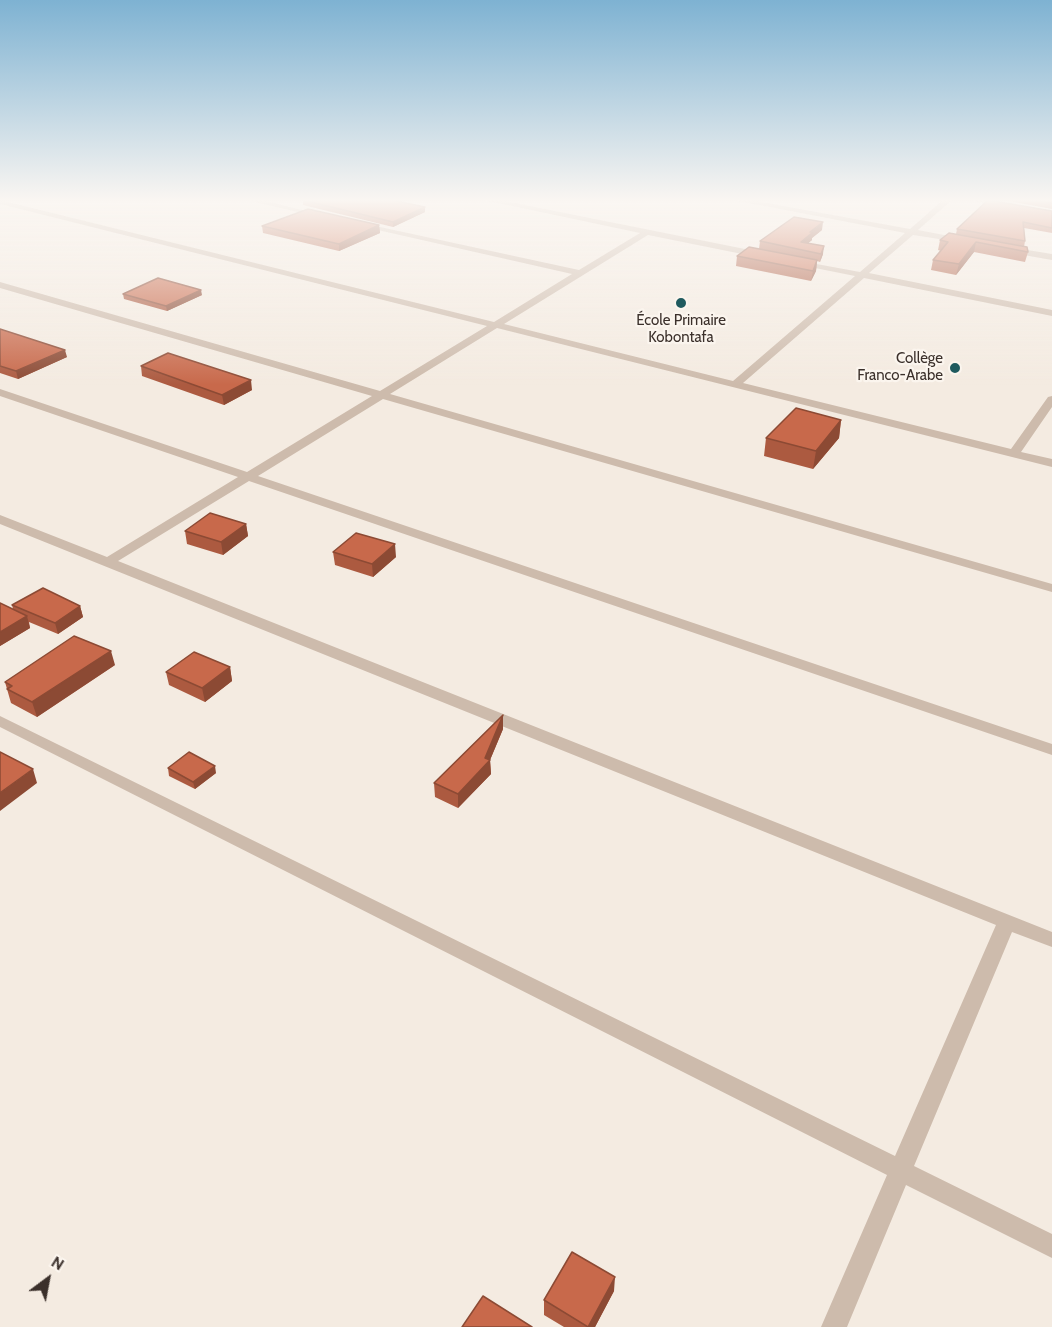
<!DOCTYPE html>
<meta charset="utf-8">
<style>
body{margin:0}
#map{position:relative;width:1052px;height:1327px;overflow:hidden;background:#f4ebe1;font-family:Cabin,sans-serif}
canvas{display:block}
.north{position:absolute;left:18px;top:1249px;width:60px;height:60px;-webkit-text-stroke:4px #fbf5ee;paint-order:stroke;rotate:32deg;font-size:16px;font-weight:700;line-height:24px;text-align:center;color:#3b302b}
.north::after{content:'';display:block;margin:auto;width:21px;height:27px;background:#3b302b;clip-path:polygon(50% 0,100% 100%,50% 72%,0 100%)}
</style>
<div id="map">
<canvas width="1052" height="1327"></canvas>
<div class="north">N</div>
</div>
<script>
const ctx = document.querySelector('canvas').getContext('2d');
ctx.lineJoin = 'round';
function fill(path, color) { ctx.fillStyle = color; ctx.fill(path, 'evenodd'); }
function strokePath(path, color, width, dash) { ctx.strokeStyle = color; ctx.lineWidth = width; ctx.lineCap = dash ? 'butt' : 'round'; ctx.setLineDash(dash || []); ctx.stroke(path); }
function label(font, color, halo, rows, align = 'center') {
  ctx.font = font + ' Cabin,sans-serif'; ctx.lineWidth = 4.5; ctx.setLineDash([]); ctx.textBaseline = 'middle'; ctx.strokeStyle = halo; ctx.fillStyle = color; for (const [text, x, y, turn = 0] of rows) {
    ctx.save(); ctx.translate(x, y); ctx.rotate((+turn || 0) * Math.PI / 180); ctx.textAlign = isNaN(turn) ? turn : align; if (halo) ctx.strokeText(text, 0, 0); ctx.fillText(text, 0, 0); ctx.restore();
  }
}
const minor = new Path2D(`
 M 242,199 L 257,199 L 323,215 L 319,217 Z
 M 479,199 L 495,199 L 765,253 L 766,255 L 762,258 L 648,235 L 504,324 L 733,381 L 855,276 L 795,264 L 795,260 L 860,272 L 905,233 L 728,199 L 745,199 L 910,229 L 944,199 L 953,199 L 918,230 L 965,239 L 965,243 L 913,235 L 869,273 L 1052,310 L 1052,316 L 864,278 L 743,383 L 1011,449 L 1048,397 L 1052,396 L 1052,407 L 1021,452 L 1052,459 L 1052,467 L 497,328 L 390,394 L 1052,584 L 1052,592 L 383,399 L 258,476 L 1052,744 L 1052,755 L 249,481 L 118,561 L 1052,932 L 1052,947 L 1012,932 L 914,1166 L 1052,1234 L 1052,1258 L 906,1185 L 847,1327 L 821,1327 L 887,1175 L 0,727 L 0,716 L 895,1156 L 996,925 L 0,524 L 0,515 L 107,557 L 238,477 L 0,396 L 0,389 L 247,472 L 372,396 L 0,288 L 0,282 L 380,391 L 487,326 L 0,204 L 0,200 L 494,322 L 572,274 L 360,226 L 356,224 L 357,222 L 579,270 L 640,233 Z
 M 967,199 L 984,199 L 1008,205 L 1004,207 Z
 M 1009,247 L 1052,254 L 1052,260 L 1006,252 L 1006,248 Z`);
const wall = new Path2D(`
 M 998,199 L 1052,199 L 1052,209 Z
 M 303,200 L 425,212 L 393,227 L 303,205 Z
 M 1052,211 L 1052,233 L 1024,228 L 1025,241 L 1024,247 L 1028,252 L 1025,262 L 974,252 L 956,275 L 931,270 L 933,260 L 941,251 L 938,250 L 940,240 L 956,234 L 957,229 Z
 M 379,225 L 380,233 L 339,251 L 263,233 L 262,226 Z
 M 822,230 L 812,238 L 812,240 L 808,243 L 823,254 L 820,262 L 817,261 L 816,271 L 811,281 L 736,266 L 737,256 L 759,249 L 760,241 Z
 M 123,294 L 202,295 L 167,311 L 124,299 Z
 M 0,329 L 67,357 L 18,379 L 0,373 Z
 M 141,366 L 252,390 L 224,405 L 142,376 Z
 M 841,420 L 839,438 L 813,469 L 764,456 L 766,438 Z
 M 246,524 L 248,536 L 223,555 L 187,544 L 185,531 Z
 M 333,552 L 396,557 L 373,577 L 335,565 Z
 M 0,603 L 13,609 L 12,605 L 80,606 L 83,617 L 58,634 L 29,622 L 30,628 L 0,646 Z
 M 115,665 L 37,717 L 11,703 L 5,682 Z
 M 230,667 L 232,681 L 205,702 L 169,685 L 166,672 Z
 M 503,715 L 503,729 L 490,760 L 491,774 L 458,808 L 435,797 L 434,783 Z
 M 168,768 L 216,773 L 195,789 L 169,776 Z
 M 614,1291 L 595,1327 L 564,1327 L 544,1315 L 544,1300 Z`);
const shadedWall = new Path2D(`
 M 425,207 L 425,212 L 393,227 L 393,222 Z
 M 823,222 L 822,230 L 812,238 L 812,240 L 800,250 L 801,242 L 810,232 Z
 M 379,225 L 380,233 L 339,251 L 339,244 Z
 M 976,242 L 974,252 L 956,275 L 959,264 Z
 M 824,246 L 823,254 L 820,262 L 821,254 Z
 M 817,260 L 816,271 L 811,281 L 813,271 Z
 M 201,290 L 202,295 L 167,311 L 166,306 Z
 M 65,350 L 67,357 L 18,379 L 16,371 Z
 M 251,380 L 252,390 L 224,405 L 222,395 Z
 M 841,420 L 839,438 L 813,469 L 816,451 Z
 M 246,524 L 248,536 L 223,555 L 221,542 Z
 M 395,544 L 396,557 L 373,577 L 372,564 Z
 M 80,606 L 83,617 L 58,634 L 55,623 Z
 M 27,616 L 30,628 L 0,646 L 0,632 Z
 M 111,651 L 115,665 L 37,717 L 32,702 Z
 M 230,667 L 232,681 L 205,702 L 202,688 Z
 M 503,715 L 503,729 L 490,760 L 491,774 L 458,808 L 458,794 L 485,758 Z
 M 215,766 L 216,773 L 195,789 L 193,782 Z
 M 33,769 L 37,783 L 0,811 L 0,793 Z
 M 615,1277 L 614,1291 L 595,1327 L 588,1327 Z`);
const building = new Path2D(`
 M 305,199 L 387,199 L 425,207 L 393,222 L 303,200 Z
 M 1029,199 L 1052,199 L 1052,203 Z
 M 988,200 L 1052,211 L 1052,228 L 1023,222 L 1025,241 L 957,229 Z
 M 308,209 L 379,225 L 339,244 L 262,226 Z
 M 794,217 L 823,222 L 810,232 L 813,232 L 801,242 L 824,246 L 821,254 L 760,241 Z
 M 949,233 L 1027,247 L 1028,252 L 976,242 L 959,264 L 933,260 L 948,242 L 940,240 Z
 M 749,247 L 817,260 L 813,271 L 737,256 Z
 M 158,278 L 201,290 L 166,306 L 123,294 Z
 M 0,329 L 65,350 L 16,371 L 0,366 Z
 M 168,353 L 251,380 L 222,395 L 141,366 Z
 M 796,408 L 841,420 L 816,451 L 766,438 Z
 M 210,513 L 246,524 L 221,542 L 185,531 Z
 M 356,533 L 395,544 L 372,564 L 333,552 Z
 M 43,588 L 80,606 L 55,623 L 12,605 Z
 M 0,603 L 27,616 L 0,632 Z
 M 74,636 L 111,651 L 32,702 L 7,689 L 12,686 L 5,682 Z
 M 194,652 L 230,667 L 202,688 L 166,672 Z
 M 503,715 L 485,758 L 490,760 L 458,794 L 434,783 Z
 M 0,752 L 33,769 L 0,793 Z
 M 189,752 L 215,766 L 193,782 L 168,768 Z
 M 572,1252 L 615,1277 L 588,1327 L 544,1300 Z
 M 483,1296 L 532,1327 L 462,1327 Z`);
const markers = [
 [681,303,6,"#1f5a5e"],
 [955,368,6,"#1f5a5e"]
];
const farPoinames = [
 ["École Primaire",681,321],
 ["Kobontafa",681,338],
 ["Collège",943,359,"right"],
 ["Franco-Arabe",943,376,"right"]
];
fill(minor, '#cdbbac');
fill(wall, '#ac5a40');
fill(shadedWall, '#8c4a34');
fill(building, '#c8694b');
strokePath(building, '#8c4a34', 1.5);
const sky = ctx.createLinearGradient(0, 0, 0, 385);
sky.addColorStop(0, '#7eb2d2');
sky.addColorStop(0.52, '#faf6f2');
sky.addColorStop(1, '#faf6f200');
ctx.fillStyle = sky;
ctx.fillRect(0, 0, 1052, 385);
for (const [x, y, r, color] of markers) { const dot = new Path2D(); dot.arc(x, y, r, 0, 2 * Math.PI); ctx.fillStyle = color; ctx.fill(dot); strokePath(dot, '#fbf5ee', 2); }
label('15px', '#3b302b', '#fbf5ee', farPoinames);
</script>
